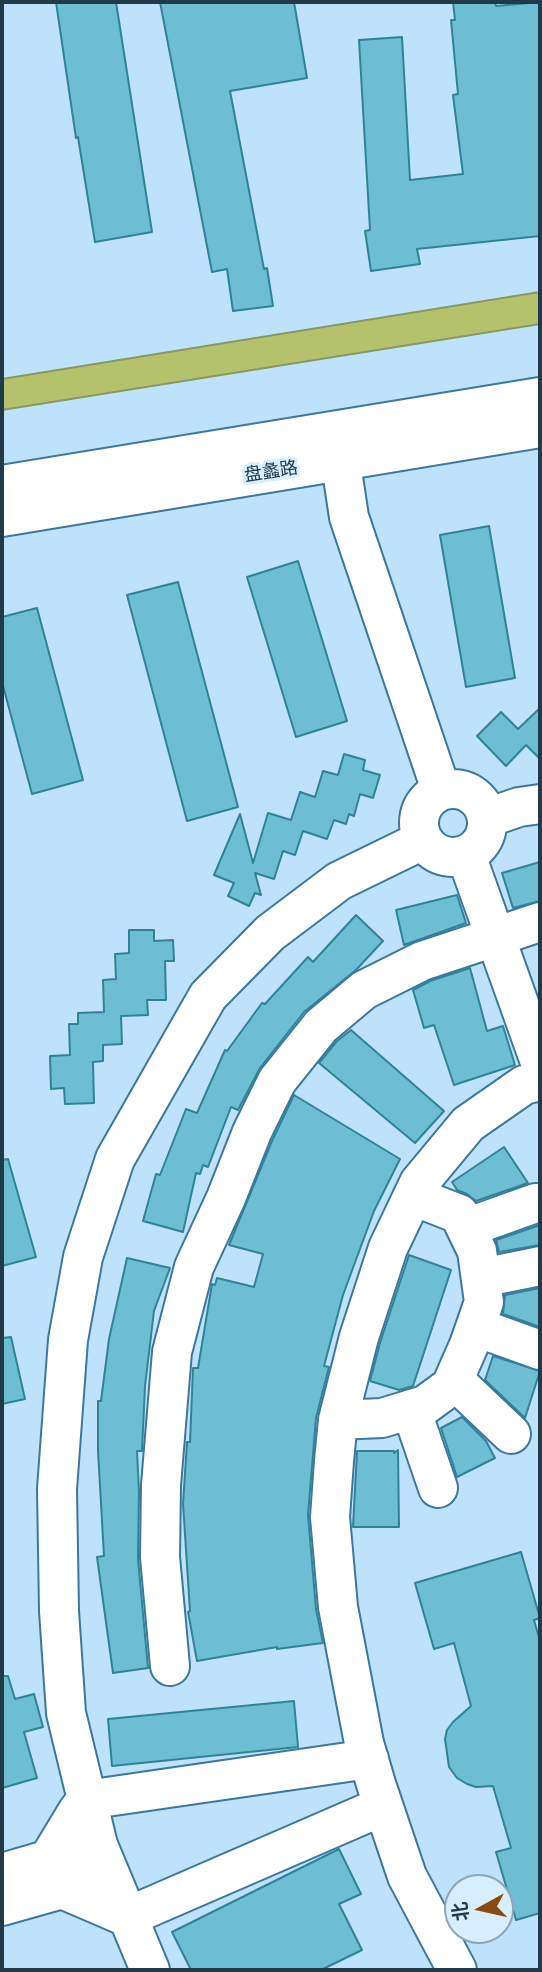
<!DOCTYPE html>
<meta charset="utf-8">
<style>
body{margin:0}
#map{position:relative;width:542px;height:1972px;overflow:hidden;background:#bee2fb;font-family:"PT Sans","Noto Sans SC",sans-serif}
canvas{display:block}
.frame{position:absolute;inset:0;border:4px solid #213a4a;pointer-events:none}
.north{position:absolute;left:444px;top:1874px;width:70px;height:70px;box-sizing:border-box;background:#d6eefe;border:2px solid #8ea6b6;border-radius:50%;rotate:262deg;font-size:19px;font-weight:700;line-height:28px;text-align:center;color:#213a4a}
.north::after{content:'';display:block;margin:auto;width:24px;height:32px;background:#894b0f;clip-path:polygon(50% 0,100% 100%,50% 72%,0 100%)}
</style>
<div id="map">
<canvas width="542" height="1972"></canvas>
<div class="frame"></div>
<div class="north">北</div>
</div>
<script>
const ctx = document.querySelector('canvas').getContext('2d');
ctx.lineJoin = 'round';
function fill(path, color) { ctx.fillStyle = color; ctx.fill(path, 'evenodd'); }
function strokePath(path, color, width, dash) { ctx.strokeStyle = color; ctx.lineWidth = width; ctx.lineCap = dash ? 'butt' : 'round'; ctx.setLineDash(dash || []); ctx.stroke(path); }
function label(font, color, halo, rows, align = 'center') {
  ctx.font = font + ' "PT Sans","Noto Sans SC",sans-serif'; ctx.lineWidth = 6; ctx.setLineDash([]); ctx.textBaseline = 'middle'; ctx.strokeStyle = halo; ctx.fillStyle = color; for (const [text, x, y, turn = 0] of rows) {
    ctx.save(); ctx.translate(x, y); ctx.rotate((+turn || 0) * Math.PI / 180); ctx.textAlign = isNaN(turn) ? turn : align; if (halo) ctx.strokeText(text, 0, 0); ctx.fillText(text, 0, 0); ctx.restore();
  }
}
const water = new Path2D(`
 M 540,292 L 540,324 L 2,410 L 2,379 Z`);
const building = new Path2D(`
 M 56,2 L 116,2 L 152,232 L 95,242 L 78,137 L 76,138 Z
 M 160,2 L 294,2 L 307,78 L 230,91 L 264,269 L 267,268 L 273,306 L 233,311 L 227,269 L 212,272 Z
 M 453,2 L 495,2 L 496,6 L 540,2 L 540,236 L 417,249 L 420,264 L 371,271 L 365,231 L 370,230 L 359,40 L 402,37 L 410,180 L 463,174 L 453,95 L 458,94 L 451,20 L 455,20 Z
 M 489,526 L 515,678 L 466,687 L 440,535 Z
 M 298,561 L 347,721 L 296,737 L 247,577 Z
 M 178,582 L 238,807 L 187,821 L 127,595 Z
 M 37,608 L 83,780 L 32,794 L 2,682 L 2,617 Z
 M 540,708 L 540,759 L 526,745 L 506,766 L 477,736 L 501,712 L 518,729 Z
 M 344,754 L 365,760 L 363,770 L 380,775 L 373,798 L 360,794 L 354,816 L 349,814 L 346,824 L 334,820 L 327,839 L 303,831 L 295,855 L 283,851 L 274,879 L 255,873 L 261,895 L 255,893 L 249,906 L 228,896 L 234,883 L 214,875 L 240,814 L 253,863 L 268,813 L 291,820 L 300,792 L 315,797 L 323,771 L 338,775 Z
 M 540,862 L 540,901 L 513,908 L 502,873 Z
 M 457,895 L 466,923 L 404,945 L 396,910 Z
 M 356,915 L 383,941 L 356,970 L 304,1012 L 260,1068 L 238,1110 L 231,1107 L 208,1167 L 203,1165 L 200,1174 L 196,1173 L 183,1232 L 143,1221 L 156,1174 L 160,1175 L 186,1109 L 197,1113 L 225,1050 L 227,1051 L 262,1003 L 265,1004 L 308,957 L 313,962 Z
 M 129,930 L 154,930 L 154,941 L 173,940 L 174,961 L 165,961 L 166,1000 L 147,1000 L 148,1015 L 121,1016 L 122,1044 L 103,1045 L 103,1061 L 93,1062 L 94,1103 L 65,1104 L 64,1088 L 51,1089 L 50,1056 L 70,1055 L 69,1024 L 78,1024 L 78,1013 L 104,1012 L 103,980 L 116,979 L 115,954 L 129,953 Z
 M 470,968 L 487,1031 L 503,1026 L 515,1065 L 454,1085 L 434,1025 L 424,1028 L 413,990 L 430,981 Z
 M 351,1030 L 444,1111 L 415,1143 L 319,1063 L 337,1041 Z
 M 294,1095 L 400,1159 L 374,1211 L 343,1295 L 324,1366 L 329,1367 L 316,1418 L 308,1515 L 316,1609 L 323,1643 L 277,1649 L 277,1647 L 197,1661 L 188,1612 L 190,1611 L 183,1504 L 187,1442 L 190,1442 L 193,1368 L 198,1368 L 212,1284 L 215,1285 L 217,1278 L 254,1287 L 263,1254 L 229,1245 L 272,1141 Z
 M 504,1147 L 528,1183 L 476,1201 L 467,1194 L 457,1190 L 452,1182 Z
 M 8,1159 L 36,1257 L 2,1266 L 2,1160 Z
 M 540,1225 L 540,1245 L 499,1252 L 496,1240 Z
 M 409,1255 L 451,1270 L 413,1386 L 399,1390 L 370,1381 L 380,1343 Z
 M 127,1258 L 170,1268 L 154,1311 L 145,1386 L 142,1451 L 137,1451 L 139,1491 L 138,1559 L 148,1668 L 113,1673 L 97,1557 L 104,1556 L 98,1451 L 98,1401 L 101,1401 L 109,1339 Z
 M 540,1288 L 540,1327 L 503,1314 L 505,1295 Z
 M 11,1337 L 25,1399 L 2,1404 L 2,1338 Z
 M 493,1356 L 540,1371 L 525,1418 L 485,1380 Z
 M 462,1417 L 486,1441 L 495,1458 L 457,1477 L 441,1428 Z
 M 398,1450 L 399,1527 L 353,1527 L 357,1451 L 394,1451 L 394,1453 Z
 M 521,1552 L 540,1618 L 534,1620 L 540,1641 L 540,1913 L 516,1920 L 496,1852 L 511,1848 L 493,1786 L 476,1787 L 467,1784 L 457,1778 L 449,1767 L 445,1739 L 447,1730 L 453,1722 L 471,1706 L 454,1643 L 434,1649 L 415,1583 Z
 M 2,1676 L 8,1676 L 15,1699 L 34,1694 L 43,1727 L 24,1732 L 37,1778 L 2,1788 Z
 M 294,1701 L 298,1747 L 112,1766 L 108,1719 Z
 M 339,1849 L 361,1894 L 339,1904 L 362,1950 L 321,1970 L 191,1970 L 172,1932 Z`);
const minor = new Path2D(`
 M 336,431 L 349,517 L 441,790
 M419 823a34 34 0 1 1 68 0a34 34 0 1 1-68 0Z
 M 487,818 L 519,807 L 540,804
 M 466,855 L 540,1062
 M 466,1228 L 536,1203
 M 481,1278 L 540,1266
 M 476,1327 L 540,1350
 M 454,1380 L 511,1434
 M 411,1409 L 438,1488
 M 338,1420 L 382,1418 L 425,1405 L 451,1386 L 469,1345 L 484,1302 L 477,1251 L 459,1214 L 413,1196
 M 170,1666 L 160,1557 L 161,1485 L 172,1352 L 194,1267 L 226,1198 L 252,1132 L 277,1081 L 321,1026 L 364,990 L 422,961 L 540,922
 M 98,1845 L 66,1713 L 59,1611 L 57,1489 L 68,1340 L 83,1257 L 115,1159 L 208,996 L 270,933 L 339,881 L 423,840
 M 48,1860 L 77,1812 L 86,1800 L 369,1759
 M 2,1873 L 98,1845 L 150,1970
 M 62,1889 L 127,1917 L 383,1806
 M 2,1906 L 87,1882
 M 457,1970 L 407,1876 L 376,1784 L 364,1743 L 338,1607 L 330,1517 L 334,1461 L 338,1420 L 359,1337 L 388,1248 L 419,1183 L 468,1124 L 524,1085 L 540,1081`);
const major = new Path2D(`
 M 2,485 L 540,397
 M 2,517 L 540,428`);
const streetNames = [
 ["盘蠡路",271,472,-9]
];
fill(water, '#b4c36b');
strokePath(water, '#889a61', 2);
fill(building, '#6dbdd3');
strokePath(building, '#308397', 2);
strokePath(minor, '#3c789c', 42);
strokePath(major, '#3c789c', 42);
strokePath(minor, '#fff', 38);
strokePath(major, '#fff', 38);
label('18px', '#213a4a', '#d6eefe', streetNames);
</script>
